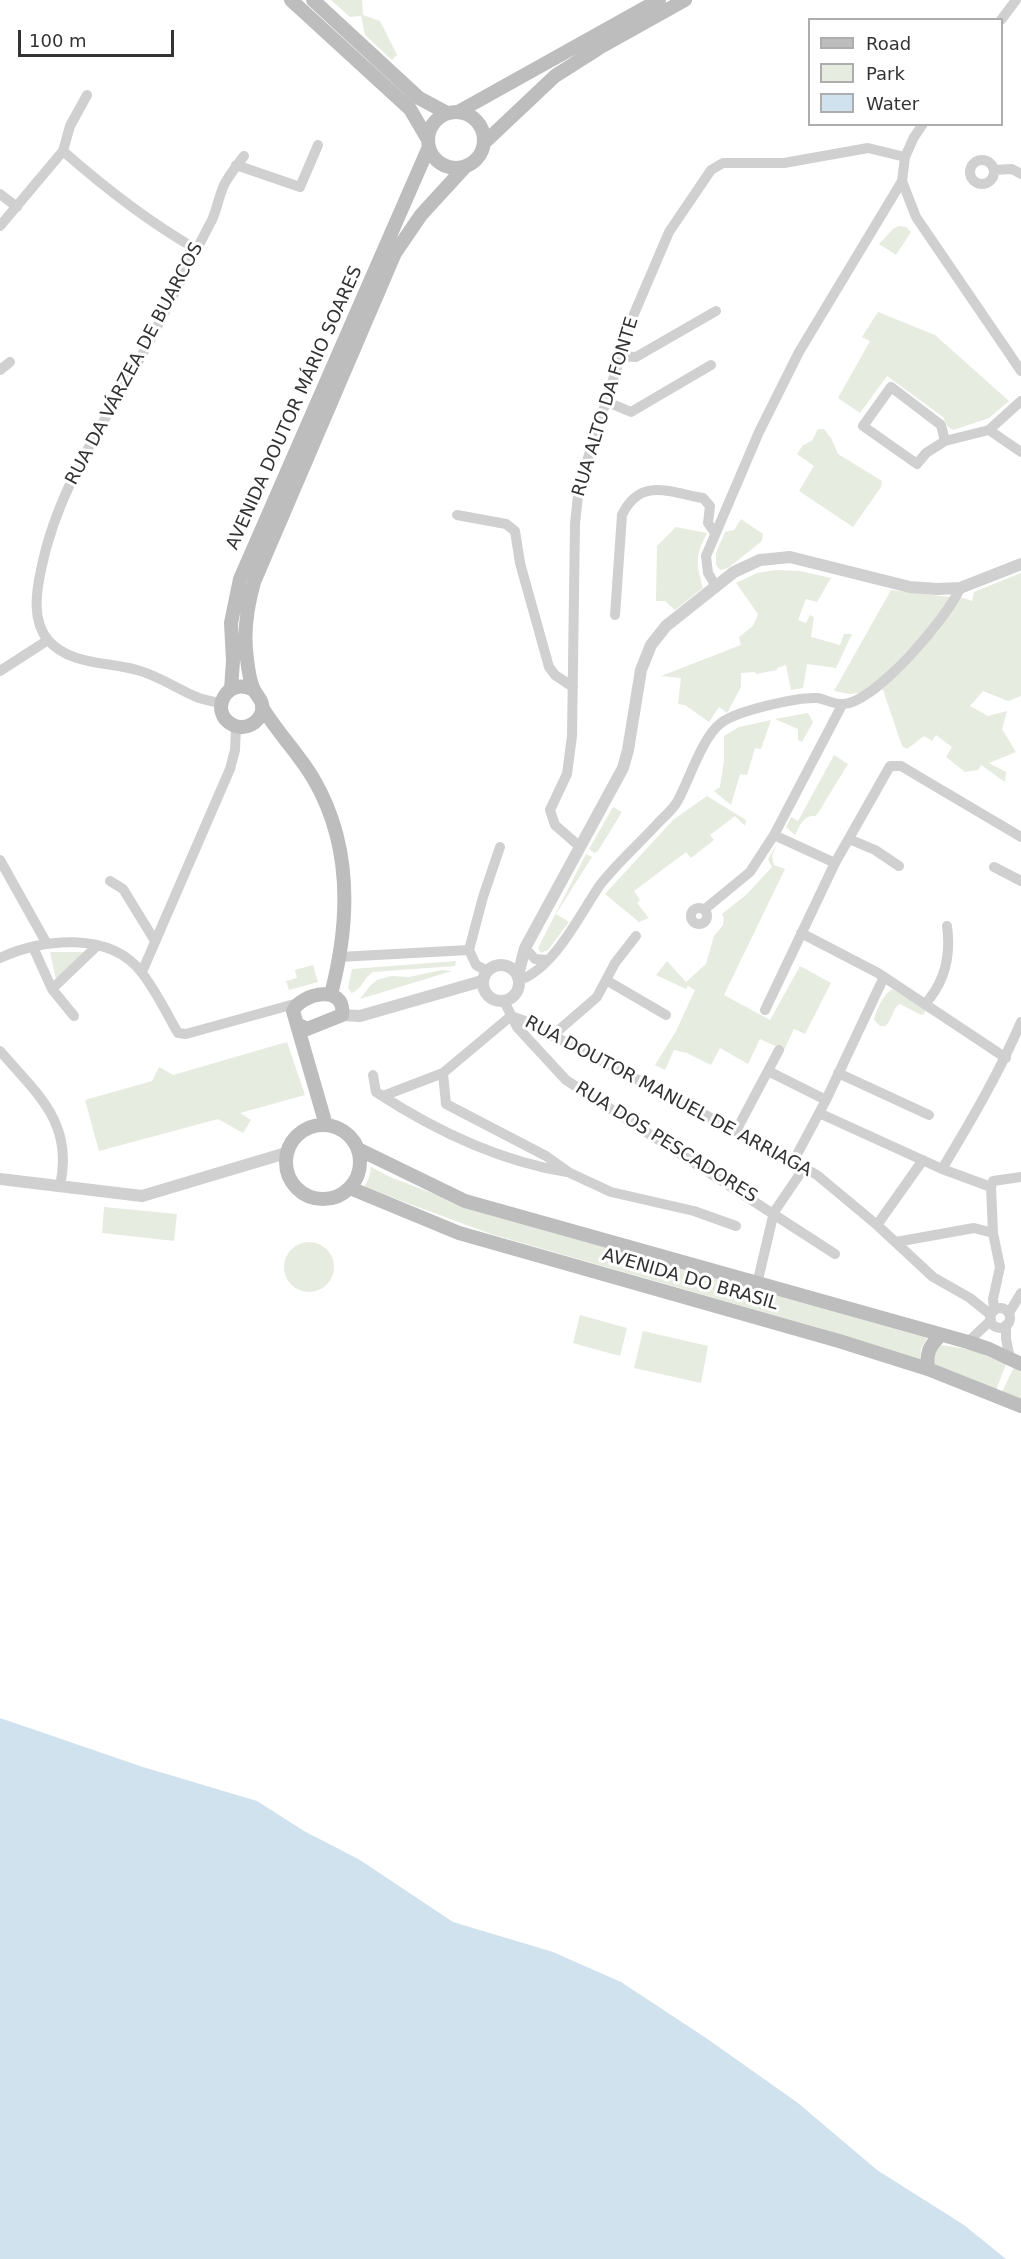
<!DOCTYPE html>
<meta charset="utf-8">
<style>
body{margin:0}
#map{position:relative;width:1021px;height:2259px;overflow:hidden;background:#fff;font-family:"DejaVu Sans",sans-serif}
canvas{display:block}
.legend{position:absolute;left:808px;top:18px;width:195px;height:108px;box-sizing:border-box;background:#fff;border:2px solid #adadad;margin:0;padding:8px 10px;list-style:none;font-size:18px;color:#333}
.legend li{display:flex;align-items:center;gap:12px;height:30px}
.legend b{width:30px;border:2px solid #adadad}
.scale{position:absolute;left:18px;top:30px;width:156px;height:27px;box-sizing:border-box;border:3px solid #333;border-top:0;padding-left:8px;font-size:18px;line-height:21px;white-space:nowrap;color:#333;-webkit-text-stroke:4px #fff;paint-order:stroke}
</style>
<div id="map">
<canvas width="1021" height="2259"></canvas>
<ul class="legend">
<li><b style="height:8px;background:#bdbdbd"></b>Road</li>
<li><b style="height:16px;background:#e6ecdf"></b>Park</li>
<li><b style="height:16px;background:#cfe2ee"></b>Water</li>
</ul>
<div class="scale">100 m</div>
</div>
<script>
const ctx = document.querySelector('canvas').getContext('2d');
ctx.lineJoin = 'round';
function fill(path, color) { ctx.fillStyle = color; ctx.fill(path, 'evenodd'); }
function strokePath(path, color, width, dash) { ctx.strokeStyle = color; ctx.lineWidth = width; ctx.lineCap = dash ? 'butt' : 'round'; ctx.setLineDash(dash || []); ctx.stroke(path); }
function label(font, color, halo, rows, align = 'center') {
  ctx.font = font + ' "DejaVu Sans",sans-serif'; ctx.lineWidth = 6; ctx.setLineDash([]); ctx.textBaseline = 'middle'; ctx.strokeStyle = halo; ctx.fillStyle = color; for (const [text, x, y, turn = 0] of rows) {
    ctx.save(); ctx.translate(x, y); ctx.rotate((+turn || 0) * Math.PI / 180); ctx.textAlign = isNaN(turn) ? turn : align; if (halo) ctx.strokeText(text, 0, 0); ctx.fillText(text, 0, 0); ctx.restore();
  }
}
const green = new Path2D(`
 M 331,0 L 362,0 L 363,15 L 380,21 L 397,55 L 392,60 L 365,35 L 361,16 L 350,17 Z
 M 899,226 L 906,227 L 911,232 L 896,255 L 879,244 L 893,229 Z
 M 878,312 L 935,335 L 1009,401 L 989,418 L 953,430 L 948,427 L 943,417 L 887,376 L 860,413 L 838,398 L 870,341 L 862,337 Z
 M 818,429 L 824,429 L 831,438 L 838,454 L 882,481 L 881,487 L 853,527 L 799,491 L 814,466 L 797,454 L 803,445 L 812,441 Z
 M 741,519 L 763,534 L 762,541 L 728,568 L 720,570 L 716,565 L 716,553 L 725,532 L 734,530 Z
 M 676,527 L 707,533 C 695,556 696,563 703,588 L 675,610 L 665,601 L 656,601 L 657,546 Z
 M 776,570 L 800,571 L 831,578 L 817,602 L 806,599 L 798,620 L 806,623 L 810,615 L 814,617 L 811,637 L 840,645 L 844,634 L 852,634 L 836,668 L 807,664 L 803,688 L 791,690 L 786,665 L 777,668 L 777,670 L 756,674 L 755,672 L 741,673 L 741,687 L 727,713 L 719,707 L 709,722 L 685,705 L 678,704 L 681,678 L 661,676 L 741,645 L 739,637 L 753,626 L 758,614 L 736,583 L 757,573 Z
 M 1021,573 L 1021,696 L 1008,701 L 983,691 L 970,706 L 988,716 L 1007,711 L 1002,729 L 1016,752 L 989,763 L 1006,772 L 1005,782 L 981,765 L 978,770 L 965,772 L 946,757 L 952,747 L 936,735 L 932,741 L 924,736 L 907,749 L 902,746 L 882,687 L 960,597 L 972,601 L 974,592 Z
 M 891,590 L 950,597 L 930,627 L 879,680 L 865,692 L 851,694 L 834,691 Z
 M 808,713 L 813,722 L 802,742 L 798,740 L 798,729 L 775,719 Z
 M 771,720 L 761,749 L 755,748 L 747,775 L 740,774 L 731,805 L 714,791 L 720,787 L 724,761 L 724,736 L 739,727 Z
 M 834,755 L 848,764 L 818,813 L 815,816 C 803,815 800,826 795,835 L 786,827 L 791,817 L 798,821 Z
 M 707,796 L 746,820 L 745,826 L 735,816 L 710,835 L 714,840 L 691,858 L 686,852 L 634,891 L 640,900 L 637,903 L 649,918 L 639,922 L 605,894 L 673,820 Z
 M 613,807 L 622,812 L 598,851 L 594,853 L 589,849 Z
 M 777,844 L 772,856 L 774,865 L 785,869 L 724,995 L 770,1020 L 800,966 L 831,983 L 805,1034 L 794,1029 L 784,1050 L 760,1039 L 748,1064 L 720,1048 L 711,1065 L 687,1053 L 674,1050 L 665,1070 L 655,1065 L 676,1031 L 695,990 L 688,986 L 686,989 L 656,975 L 667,961 L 686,982 L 706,964 L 714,936 L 723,925 L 724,918 L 722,914 L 747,894 L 772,867 L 768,859 Z
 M 586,854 L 592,857 L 556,914 L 569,922 L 548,950 L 541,953 L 538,948 Z
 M 50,952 L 87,952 L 56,980 Z
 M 456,961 L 455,966 L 373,972 C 364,977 363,988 352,993 L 348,988 L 352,969 Z
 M 313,965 L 318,982 L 289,990 L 286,981 L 297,978 L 295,970 Z
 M 442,970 L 452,971 L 360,999 L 370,986 L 377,980 L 391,976 L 409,977 Z
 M 892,989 L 926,1009 L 924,1014 L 921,1015 L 900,1004 C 892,1008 893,1020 885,1026 L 880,1026 L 874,1020 C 876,1010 883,995 892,989 Z
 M 287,1042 L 305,1095 L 240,1113 L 251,1120 L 243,1133 L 218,1119 L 99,1151 L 85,1100 L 152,1081 L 159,1067 L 173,1075 Z
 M 371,1167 L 390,1177 L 487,1214 L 927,1338 L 921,1349 L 920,1361 L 816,1327 L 491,1234 L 364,1187 L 369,1178 Z
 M 104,1207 L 177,1214 L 174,1241 L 102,1233 Z
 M284 1267a25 25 0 1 1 50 0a25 25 0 1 1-50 0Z
 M 580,1315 L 627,1328 L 620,1356 L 573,1343 Z
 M 643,1331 L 708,1346 L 701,1383 L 634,1368 Z
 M 942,1345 L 973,1350 L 1006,1364 L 996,1390 L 934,1364 C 933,1354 933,1350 942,1345 Z
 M 1014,1367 L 1021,1371 L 1021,1399 L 1002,1392 Z`);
const water = new Path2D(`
 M 0,1718 L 143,1767 L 257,1801 L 304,1831 L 360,1860 L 453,1922 L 553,1952 L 621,1982 L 706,2038 L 798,2103 L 877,2170 L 964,2225 L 1006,2259 L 0,2259 Z`);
const minor = new Path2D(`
 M 1001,20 L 1016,0
 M 923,124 L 914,137 L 905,157 L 902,181 L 916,217 L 1021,371
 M 63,151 C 105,188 147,221 196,249
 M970 172a12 12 0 1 1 24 0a12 12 0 1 1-24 0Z
 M 236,165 L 300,187 L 318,145
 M 994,170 L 1012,169 L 1021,174
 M 0,194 L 17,207
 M 0,226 L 63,151 L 70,126 L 87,95
 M 620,356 L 636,357 L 716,311
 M 0,370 L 10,362
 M 605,401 L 631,412 L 711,365
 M 989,430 L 1021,452
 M 945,441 L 941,425 L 891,387 L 863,426 L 917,464 L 926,453 L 945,441 L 989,430 L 1021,401
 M 457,515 L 506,524 L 515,531 L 520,563 L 549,667 L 555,675 L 573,687
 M 716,586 L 708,573 L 706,556 L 759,432 L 799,352 L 902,181
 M 615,615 L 622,515 C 640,477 669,492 703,498 L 710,506 L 708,523 L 715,533
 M 0,671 L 48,640
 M 221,703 C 214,702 206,700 199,698 C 178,690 160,676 137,670 C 109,662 69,665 48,640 C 32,621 36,593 41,570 C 60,474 120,403 162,317 C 179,285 195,252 212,220 C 217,209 219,196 224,185 C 229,175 237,165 244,156
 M 774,835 L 835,863
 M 849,839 L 875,850 L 899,866
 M 579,846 L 555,825 L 550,810 L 567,774 L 572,736 L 575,524 L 579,486 L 634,314 L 669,232 L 711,170 L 723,163 L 784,163 L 868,148 L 905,157
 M 0,860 L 47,944
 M 994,867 L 1021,881
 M 110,881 L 123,889 L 155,941
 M691 916a8 8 0 1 1 16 0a8 8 0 1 1-16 0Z
 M 705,909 L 750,872 L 774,835 L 842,705
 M 801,933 L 878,973 L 1006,1058
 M 33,947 L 52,989 L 74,1016
 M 525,948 L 535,959 L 547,960
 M 339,957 L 469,950
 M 0,958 C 42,938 111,931 142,973 C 156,991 167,1014 178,1033 L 186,1034 L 298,1003
 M 487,971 L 476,965 L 469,950 L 483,897 L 500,847
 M 142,972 L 230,769 L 235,750 L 236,727
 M 519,980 C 554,969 580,914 600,885 C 617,863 640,843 659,822 C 665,816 673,809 677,802 C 689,781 702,737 721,723 C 736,711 797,697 817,698 C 825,699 835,705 843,704 C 875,703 948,617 960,588
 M 606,980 L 666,1015
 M 52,989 L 97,946
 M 504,1001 L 517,1027 L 566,1080 L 835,1254
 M 925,1004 C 945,982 951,955 947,926
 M 765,1010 L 835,863 L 890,766 L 901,766 L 1021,837
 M 511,1016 L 525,1021 L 780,1154 L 817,1175 L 877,1225 L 933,1277 L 970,1298 L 991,1315
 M 552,1036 L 597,997 L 615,963 L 636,936
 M 0,1051 C 38,1095 74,1123 60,1186
 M 768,1071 L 826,1100
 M 443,1073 L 446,1104 L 546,1156 L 570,1173 L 611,1192 L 694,1211 L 736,1226
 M 838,1073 L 929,1115
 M 373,1075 L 376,1092 C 434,1130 498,1161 567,1172
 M 383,1096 L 443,1073 L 511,1016
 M 819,1113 L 942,1169 L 991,1187
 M 736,1131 L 779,1050
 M 793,1162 L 826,1100 L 884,977
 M 942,1169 C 971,1121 999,1073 1021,1022
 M 991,1187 L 993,1233 L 1000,1267 L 993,1299 L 994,1311
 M 991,1187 L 993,1181 L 1021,1177
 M 877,1225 L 923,1160
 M 896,1242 L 974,1228 L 993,1233
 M 757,1284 L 774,1212 L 804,1168
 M990 1318a10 10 0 1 1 20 0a10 10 0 1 1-20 0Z
 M 1009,1313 L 1021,1293
 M 1006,1325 L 1006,1339 L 1010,1359
 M 968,1342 L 991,1320`);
const tertiary = new Path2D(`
 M483 983a18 18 0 1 1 36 0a18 18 0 1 1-36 0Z
 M 518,975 L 525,948 L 623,768 L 628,750 L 641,670 L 651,645 L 666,626 L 734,572 L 760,560 L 790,557 L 910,587 L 937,589 L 960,588 L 1021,564
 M 342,1015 L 360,1016 L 482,981
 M 0,1179 L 142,1196 L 286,1153`);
const secondary = new Path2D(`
 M 291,0 L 410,109 L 427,138
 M 313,0 L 419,98 L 447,113
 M428 140a28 28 0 1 1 56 0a28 28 0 1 1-56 0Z
 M 458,112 L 659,0
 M 484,143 L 555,76 L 599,48 L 685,0
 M 231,689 L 233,661 L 231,623 L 240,579 L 428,149
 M 254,690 C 226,675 208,713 233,725 C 245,731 259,723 262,711 C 264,701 258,698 254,690 C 250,682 248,668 247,659 C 243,633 247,607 254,582 L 395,253 L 421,215 L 464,168
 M 262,707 C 277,732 298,753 313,778 C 352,844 350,922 331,994
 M 297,1024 L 307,1029 L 342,1015 C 346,983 301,993 293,1011 L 326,1125
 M286 1162a37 37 0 1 1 74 0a37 37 0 1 1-74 0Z
 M 358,1149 L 465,1201 L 968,1342 L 989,1349 L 1021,1364
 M 350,1188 L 459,1233 L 839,1341 L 928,1369 L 1021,1406
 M 928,1369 C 926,1353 929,1346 941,1335`);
const streetNames = [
 ["RUA DA VÁRZEA DE BUARCOS",135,364,-62],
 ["RUA ALTO DA FONTE",606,407,-73],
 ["AVENIDA DOUTOR MÁRIO SOARES",295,408,-66],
 ["RUA DOUTOR MANUEL DE ARRIAGA",668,1097,28],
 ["RUA DOS PESCADORES",666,1143,32],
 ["AVENIDA DO BRASIL",690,1280,16]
];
fill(green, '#e6ecdf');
fill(water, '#cfe2ee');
strokePath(minor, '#d0d0d0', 10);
strokePath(tertiary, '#d0d0d0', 12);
strokePath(secondary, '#bdbdbd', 14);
label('18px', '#333', '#fff', streetNames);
</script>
